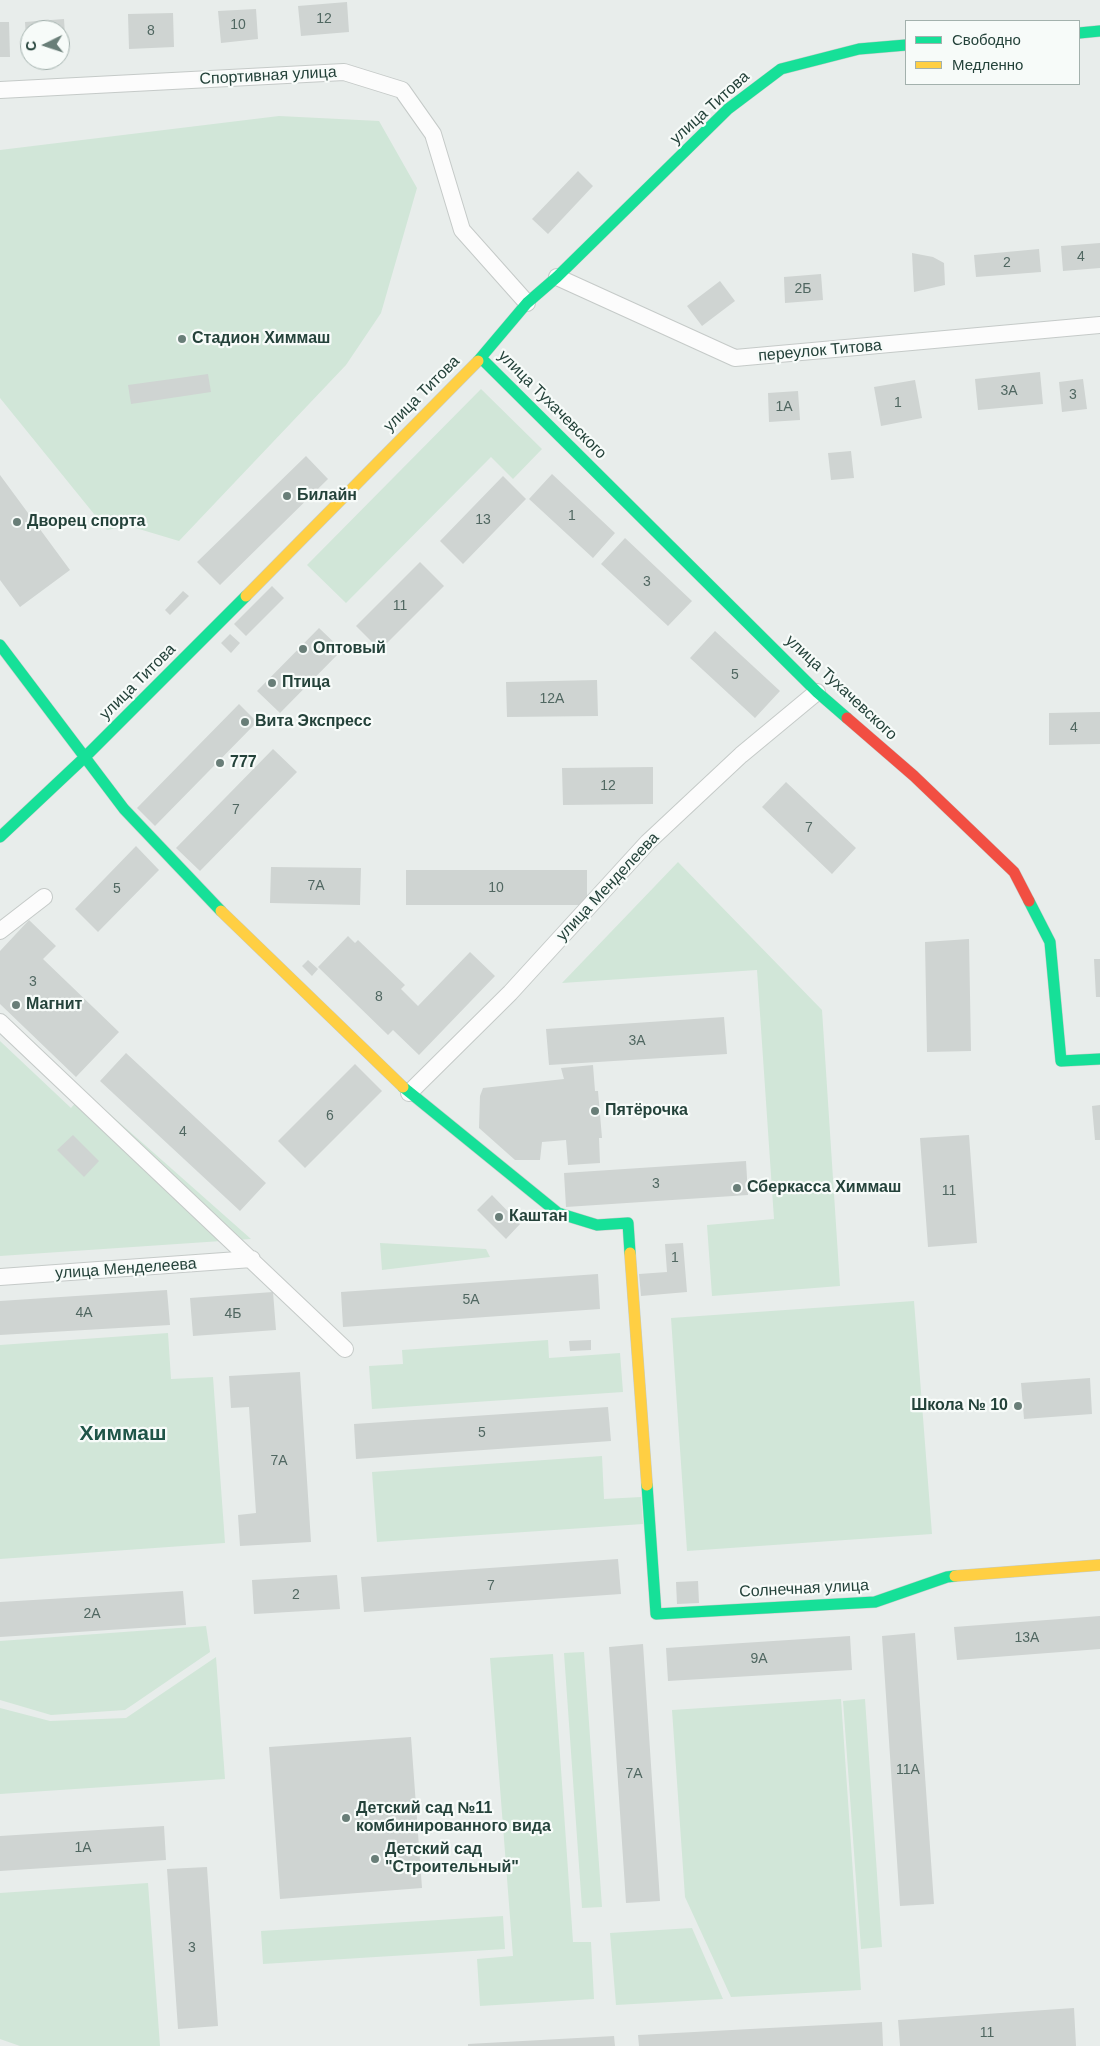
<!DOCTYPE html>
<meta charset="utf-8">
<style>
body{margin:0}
#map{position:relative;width:1100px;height:2046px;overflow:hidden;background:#e8edeb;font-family:Helvetica,sans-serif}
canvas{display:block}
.legend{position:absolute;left:905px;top:20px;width:175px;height:65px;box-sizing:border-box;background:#f7fbf9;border:1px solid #a3b1ad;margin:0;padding:6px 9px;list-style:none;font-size:15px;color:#24423a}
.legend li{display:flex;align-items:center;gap:10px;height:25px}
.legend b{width:25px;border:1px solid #a3b1ad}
.north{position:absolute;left:20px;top:20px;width:50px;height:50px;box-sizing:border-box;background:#f7fbf9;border:1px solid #a3b1ad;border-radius:50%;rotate:266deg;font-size:14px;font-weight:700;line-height:20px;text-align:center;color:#24423a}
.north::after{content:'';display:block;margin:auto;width:18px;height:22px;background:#697e78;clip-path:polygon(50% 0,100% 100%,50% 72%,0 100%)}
</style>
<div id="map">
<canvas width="1100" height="2046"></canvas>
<ul class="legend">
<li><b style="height:6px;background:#16e098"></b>Свободно</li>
<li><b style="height:6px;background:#ffcf43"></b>Медленно</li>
</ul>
<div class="north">С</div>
</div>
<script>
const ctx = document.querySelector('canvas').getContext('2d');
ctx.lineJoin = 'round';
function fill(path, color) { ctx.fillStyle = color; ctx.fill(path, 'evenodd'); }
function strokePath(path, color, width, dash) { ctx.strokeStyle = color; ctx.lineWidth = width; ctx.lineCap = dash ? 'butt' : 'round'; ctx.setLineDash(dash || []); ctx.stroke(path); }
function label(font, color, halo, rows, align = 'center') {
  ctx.font = font + ' Helvetica,sans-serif'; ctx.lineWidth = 4.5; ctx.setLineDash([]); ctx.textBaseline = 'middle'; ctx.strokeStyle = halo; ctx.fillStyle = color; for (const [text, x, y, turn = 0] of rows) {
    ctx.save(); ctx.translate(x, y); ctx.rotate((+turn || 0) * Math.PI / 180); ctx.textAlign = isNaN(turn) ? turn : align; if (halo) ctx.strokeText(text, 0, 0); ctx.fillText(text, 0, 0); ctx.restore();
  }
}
const green = new Path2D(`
 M 279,116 L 379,121 L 417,188 L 381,313 L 346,365 L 179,541 L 129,526 L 107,530 L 0,398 L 0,150 Z
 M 481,389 L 542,449 L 513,479 L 491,457 L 346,603 L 307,565 Z
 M 678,862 L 822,1010 L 840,1286 L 712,1296 L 707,1225 L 774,1219 L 757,970 L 562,983 Z
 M 0,1041 L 71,1108 L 85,1092 L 251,1239 L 0,1256 Z
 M 380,1243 L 486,1249 L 490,1257 L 382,1270 Z
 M 914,1301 L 932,1534 L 687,1551 L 671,1318 Z
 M 168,1333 L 171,1379 L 213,1377 L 225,1543 L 0,1559 L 0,1345 Z
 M 548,1340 L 549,1358 L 620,1353 L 623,1392 L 372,1409 L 369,1366 L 403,1364 L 402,1350 Z
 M 602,1456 L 604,1499 L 641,1497 L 643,1524 L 377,1542 L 372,1472 Z
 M 206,1626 L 210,1652 L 125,1710 L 51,1715 L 0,1700 L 0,1641 Z
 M 584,1652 L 602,1907 L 582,1908 L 564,1653 Z
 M 553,1654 L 573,1942 L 591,1942 L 594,1999 L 480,2006 L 477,1959 L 513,1956 L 490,1658 Z
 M 216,1657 L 225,1779 L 0,1794 L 0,1708 L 50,1721 L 126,1718 Z
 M 841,1699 L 861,1990 L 731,1997 L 685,1897 L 672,1710 Z
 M 865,1699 L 882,1947 L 861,1949 L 843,1701 Z
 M 148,1883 L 160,2046 L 20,2046 L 0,2039 L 0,1893 Z
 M 503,1916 L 505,1949 L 263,1964 L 261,1931 Z
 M 692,1928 L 723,1999 L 616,2005 L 610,1933 Z`);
const building = new Path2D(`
 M 347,2 L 349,32 L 301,36 L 298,6 Z
 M 256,9 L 258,39 L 221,43 L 218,11 Z
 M 173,13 L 174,47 L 129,49 L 128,14 Z
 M 64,19 L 66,51 L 60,52 L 60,30 L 30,30 L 30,53 L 27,54 L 25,22 Z
 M 0,22 L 9,22 L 10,57 L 0,57 Z
 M 578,171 L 593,186 L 548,234 L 532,219 Z
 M 1100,243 L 1100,268 L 1063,271 L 1061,246 Z
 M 1039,249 L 1041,272 L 976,277 L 974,255 Z
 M 912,253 L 933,257 L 944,263 L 945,285 L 914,292 Z
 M 821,274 L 823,300 L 785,303 L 784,277 Z
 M 720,281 L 735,301 L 702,326 L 687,306 Z
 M 1040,372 L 1043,404 L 978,410 L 975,379 Z
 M 208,374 L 211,392 L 131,404 L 128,385 Z
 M 1083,379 L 1087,409 L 1062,412 L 1059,382 Z
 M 915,380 L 922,418 L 881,426 L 874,387 Z
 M 798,391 L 800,420 L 769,422 L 768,393 Z
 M 851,451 L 854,478 L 831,480 L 828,453 Z
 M 306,456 L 328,479 L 220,585 L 197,562 Z
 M 552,474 L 615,533 L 593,558 L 529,499 Z
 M 0,475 L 70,570 L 20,607 L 0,580 Z
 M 503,476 L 526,499 L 463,564 L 440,541 Z
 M 625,538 L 692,601 L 668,626 L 601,564 Z
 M 420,562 L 444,586 L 380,650 L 356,626 Z
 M 272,586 L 284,598 L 246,636 L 234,624 Z
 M 183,591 L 189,596 L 170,615 L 165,610 Z
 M 319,628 L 342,650 L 280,713 L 257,691 Z
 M 715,631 L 780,691 L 755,718 L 690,658 Z
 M 230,634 L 240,643 L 231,653 L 221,643 Z
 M 597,680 L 598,716 L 507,717 L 506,682 Z
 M 239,704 L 257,722 L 155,826 L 137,808 Z
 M 1100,712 L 1100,744 L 1049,745 L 1049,713 Z
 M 273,749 L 297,772 L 200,871 L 176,848 Z
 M 653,767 L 653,804 L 563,805 L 562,768 Z
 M 786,782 L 856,848 L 832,874 L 762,807 Z
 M 136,846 L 159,870 L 98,932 L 75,909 Z
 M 271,867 L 361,868 L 360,905 L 270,903 Z
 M 406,870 L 587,870 L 587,905 L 406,905 Z
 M 29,920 L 56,946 L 43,959 L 119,1032 L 76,1077 L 0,1004 L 0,951 Z
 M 348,936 L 355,943 L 358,940 L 405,985 L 401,989 L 418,1006 L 470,952 L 495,976 L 419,1055 L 393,1030 L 388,1035 L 318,967 Z
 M 969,939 L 971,1051 L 927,1052 L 925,942 Z
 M 1094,959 L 1100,959 L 1100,997 L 1096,997 Z
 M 308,960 L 318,969 L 312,976 L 302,966 Z
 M 724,1017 L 727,1054 L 549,1065 L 546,1029 Z
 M 126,1053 L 266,1183 L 240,1211 L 100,1081 Z
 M 355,1064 L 382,1091 L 305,1168 L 278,1141 Z
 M 593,1065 L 595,1091 L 598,1091 L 602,1138 L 599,1138 L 600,1163 L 568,1165 L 566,1140 L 542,1142 L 540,1160 L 515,1160 L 479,1128 L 480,1096 L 483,1088 L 564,1079 L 561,1068 Z
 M 1100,1105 L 1100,1140 L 1095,1140 L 1092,1106 Z
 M 73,1135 L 99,1161 L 84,1177 L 57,1150 Z
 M 969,1135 L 977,1243 L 928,1247 L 920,1138 Z
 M 746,1161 L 748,1195 L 566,1207 L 564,1173 Z
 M 492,1195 L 520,1224 L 506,1239 L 477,1210 Z
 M 683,1243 L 687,1292 L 641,1296 L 639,1274 L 667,1272 L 665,1244 Z
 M 598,1274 L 600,1309 L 343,1327 L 341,1292 Z
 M 167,1290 L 170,1325 L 0,1335 L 0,1301 Z
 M 273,1292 L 276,1330 L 193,1336 L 190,1298 Z
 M 591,1340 L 591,1350 L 570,1351 L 569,1341 Z
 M 300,1372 L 311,1542 L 240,1546 L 238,1515 L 256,1513 L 249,1407 L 231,1408 L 229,1376 Z
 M 1090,1378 L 1092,1414 L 1024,1419 L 1021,1383 Z
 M 608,1407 L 611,1441 L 356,1459 L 354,1424 Z
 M 618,1559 L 621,1594 L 364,1612 L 361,1577 Z
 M 337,1575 L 340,1609 L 254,1614 L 252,1580 Z
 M 698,1581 L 699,1603 L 677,1604 L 676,1582 Z
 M 183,1591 L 186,1625 L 0,1637 L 0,1602 Z
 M 1100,1616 L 1100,1649 L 957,1660 L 954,1627 Z
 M 915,1633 L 934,1904 L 900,1906 L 882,1636 Z
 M 850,1636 L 852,1670 L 668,1681 L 666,1648 Z
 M 643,1644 L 660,1901 L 626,1903 L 609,1647 Z
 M 411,1737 L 422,1888 L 280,1899 L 269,1747 Z
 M 164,1826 L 166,1860 L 0,1871 L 0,1836 Z
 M 207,1867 L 218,2026 L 178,2029 L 167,1869 Z
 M 1074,2008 L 1076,2046 L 900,2046 L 898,2020 Z
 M 882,2022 L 883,2046 L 639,2046 L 638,2035 Z
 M 614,2036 L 615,2046 L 468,2046 L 468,2044 Z`);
const street = new Path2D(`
 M 0,90 L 344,72 L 402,90 L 433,134 L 462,230 L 527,303
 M 557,277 L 735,358 L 1100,325
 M 0,931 L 44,897
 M 0,1022 L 345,1349
 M 409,1093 L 510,993 L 648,842 L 741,755 L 817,692
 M 0,1277 L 252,1259`);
const fast = new Path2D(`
 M 1079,33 L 1100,31
 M 481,358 L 817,692 L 847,718
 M 478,361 L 527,303 L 557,277 L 728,109 L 781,69 L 859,49 L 906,45
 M 0,645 L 124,809 L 221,911
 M 0,837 L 85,757 L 246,596
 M 1029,901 L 1050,942 L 1061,1061 L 1100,1059
 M 403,1087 L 558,1213 L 597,1225 L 628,1223 L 630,1253
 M 647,1485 L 656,1614 L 875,1602 L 947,1577 L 955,1576`);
const slow = new Path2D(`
 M 246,596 L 478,361
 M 221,911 L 403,1087
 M 630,1253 L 647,1485
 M 955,1576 L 1100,1565`);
const jam = new Path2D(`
 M 847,718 L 914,776 L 1014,872 L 1029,901`);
const markers = [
 [182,339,5,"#697e78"],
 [287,496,5,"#697e78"],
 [17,522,5,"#697e78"],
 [303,649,5,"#697e78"],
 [272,683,5,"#697e78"],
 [245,722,5,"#697e78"],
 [220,763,5,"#697e78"],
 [16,1005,5,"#697e78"],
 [595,1111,5,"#697e78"],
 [737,1188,5,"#697e78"],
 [499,1217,5,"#697e78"],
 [1018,1406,5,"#697e78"],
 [346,1818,5,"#697e78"],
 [375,1859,5,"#697e78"]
];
const numberNames = [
 ["12",324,19],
 ["10",238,25],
 ["8",151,31],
 ["4",1081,257],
 ["2",1007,263],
 ["2Б",803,289],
 ["3А",1009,391],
 ["3",1073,395],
 ["1",898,403],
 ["1А",784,407],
 ["1",572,516],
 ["13",483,520],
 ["3",647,582],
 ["11",400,606],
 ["5",735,675],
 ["12А",552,699],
 ["4",1074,728],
 ["12",608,786],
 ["7",236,810],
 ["7",809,828],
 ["7А",316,886],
 ["10",496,888],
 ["5",117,889],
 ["3",33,982],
 ["8",379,997],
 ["3А",637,1041],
 ["6",330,1116],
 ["4",183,1132],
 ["3",656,1184],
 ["11",949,1191],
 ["1",675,1258],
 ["5А",471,1300],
 ["4А",84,1313],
 ["4Б",233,1314],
 ["5",482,1433],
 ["7А",279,1461],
 ["7",491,1586],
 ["2",296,1595],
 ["2А",92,1614],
 ["13А",1027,1638],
 ["9А",759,1659],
 ["11А",908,1770],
 ["7А",634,1774],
 ["1А",83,1848],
 ["3",192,1948],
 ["11",987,2033]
];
const streetNames = [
 ["Спортивная улица",268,76,-3],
 ["улица Титова",710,108,-42],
 ["переулок Титова",820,351,-5],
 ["улица Титова",422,394,-45],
 ["улица Тухачевского",552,405,45],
 ["улица Титова",138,682,-45],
 ["улица Тухачевского",841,688,43],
 ["улица Менделеева",608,887,-47],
 ["улица Менделеева",126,1269,-4],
 ["Солнечная улица",804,1589,-3]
];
const poiNames = [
 ["Стадион Химмаш",192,339],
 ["Билайн",297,496],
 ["Дворец спорта",27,522],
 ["Оптовый",313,649],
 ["Птица",282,683],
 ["Вита Экспресс",255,722],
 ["777",230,763],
 ["Магнит",26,1005],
 ["Пятёрочка",605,1111],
 ["Сберкасса Химмаш",747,1188],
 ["Каштан",509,1217],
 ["Школа № 10",1008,1406,"right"],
 ["Детский сад №11",356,1809],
 ["комбинированного вида",356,1827],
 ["Детский сад",385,1850],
 ["\"Строительный\"",385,1868]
];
const districtNames = [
 ["Химмаш",123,1434]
];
fill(green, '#d1e6d8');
fill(building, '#cfd4d2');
strokePath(street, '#c5cac8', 18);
strokePath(fast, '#c3cbc8', 12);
strokePath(slow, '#c3cbc8', 12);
strokePath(jam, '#c3cbc8', 12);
strokePath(street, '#fcfcfc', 16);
strokePath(fast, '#16e098', 11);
strokePath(slow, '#ffcf43', 11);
strokePath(jam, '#f24e42', 11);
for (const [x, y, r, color] of markers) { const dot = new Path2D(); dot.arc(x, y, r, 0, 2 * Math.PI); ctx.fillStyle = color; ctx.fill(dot); strokePath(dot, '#f7fbf9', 2); }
label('14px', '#506761', null, numberNames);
label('16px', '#24423a', '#f7fbf9', streetNames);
label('bold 16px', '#24423a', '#f7fbf9', poiNames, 'left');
label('bold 21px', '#1f5548', '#f7fbf9', districtNames);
</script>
